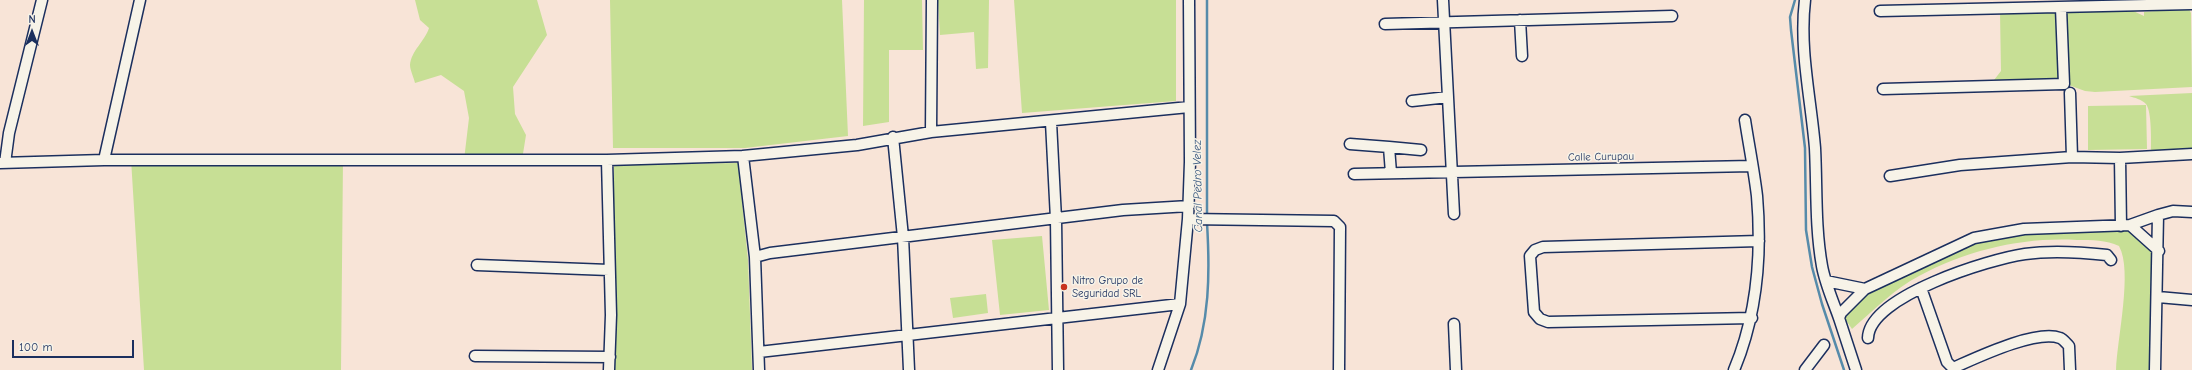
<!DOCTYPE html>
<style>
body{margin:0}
#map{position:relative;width:2192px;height:370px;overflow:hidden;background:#f8e4d7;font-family:"Comic Neue",sans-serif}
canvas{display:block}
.north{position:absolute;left:12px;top:12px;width:40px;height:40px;-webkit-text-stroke:3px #f7f3e8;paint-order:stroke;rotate:0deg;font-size:11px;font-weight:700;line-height:16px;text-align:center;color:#1b2f5e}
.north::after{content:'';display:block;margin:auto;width:14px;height:18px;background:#1b2f5e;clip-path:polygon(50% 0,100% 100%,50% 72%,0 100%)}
.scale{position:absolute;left:12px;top:340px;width:122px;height:18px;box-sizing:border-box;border:2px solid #1b2f5e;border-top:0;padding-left:5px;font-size:12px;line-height:14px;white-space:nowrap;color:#1b2f5e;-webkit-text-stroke:3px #f7f3e8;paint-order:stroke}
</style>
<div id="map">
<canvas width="2192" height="370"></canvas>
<div class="north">N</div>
<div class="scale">100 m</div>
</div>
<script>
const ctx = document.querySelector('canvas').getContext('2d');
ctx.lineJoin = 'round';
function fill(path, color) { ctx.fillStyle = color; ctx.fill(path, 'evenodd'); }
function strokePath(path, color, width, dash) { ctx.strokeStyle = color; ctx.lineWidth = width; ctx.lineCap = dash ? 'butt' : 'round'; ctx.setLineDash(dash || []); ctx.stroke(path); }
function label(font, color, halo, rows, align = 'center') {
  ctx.font = font + ' "Comic Neue",sans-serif'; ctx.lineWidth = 3; ctx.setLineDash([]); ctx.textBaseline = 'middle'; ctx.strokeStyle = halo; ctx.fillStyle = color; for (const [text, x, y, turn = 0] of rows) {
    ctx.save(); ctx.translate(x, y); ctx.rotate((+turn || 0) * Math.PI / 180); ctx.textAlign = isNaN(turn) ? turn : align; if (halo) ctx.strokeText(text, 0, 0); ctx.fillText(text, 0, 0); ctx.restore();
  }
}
const green = new Path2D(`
 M 415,0 L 537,0 L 547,35 L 513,87 L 515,114 L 526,135 L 522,160 L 464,160 L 469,118 L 464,91 L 441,75 L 415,83 C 414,78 410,70 410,65 C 411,51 425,41 429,28 L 420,20 Z
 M 610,0 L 842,0 L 848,136 L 745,148 L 613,148 Z
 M 864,0 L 922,0 L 923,50 L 889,50 L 889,122 L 863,126 Z
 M 938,0 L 989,0 L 988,68 L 976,69 L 974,32 L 940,35 Z
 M 1014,0 L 1176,0 L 1176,101 L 1022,113 Z
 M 2178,6 L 2189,9 L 2191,13 L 2192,87 L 2095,92 L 2085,91 L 2066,84 L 1994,84 L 1994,80 L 2001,71 L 2000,12 L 2129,9 L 2144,16 L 2144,12 L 2169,10 Z
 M 2192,93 L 2192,152 L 2151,153 C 2151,142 2152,112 2146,104 C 2141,99 2135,98 2129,96 Z
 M 2146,105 L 2147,149 L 2088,150 L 2088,106 Z
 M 131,159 L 343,159 L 341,370 L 144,370 Z
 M 738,163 L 748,260 L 752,370 L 614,370 L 614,165 Z
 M 2126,228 L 2162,250 L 2156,370 L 2116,370 C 2117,339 2133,271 2119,246 C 2106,240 2092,240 2077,240 C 2022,237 1968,250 1919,276 C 1894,289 1873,311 1852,329 L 1841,313 L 1861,292 L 1974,239 L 2000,233 Z
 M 1042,236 L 1049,310 L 1000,315 L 992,240 Z
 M 986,294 L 988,313 L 953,318 L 950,298 Z`);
const stream = new Path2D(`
 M 1795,0 L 1790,17 L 1791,30 L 1805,148 L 1806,230 L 1812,267 L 1822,304 L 1844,370
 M 1207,218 L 1207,0
 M 1191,370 C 1210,323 1210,272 1207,223`);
const minor = new Path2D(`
 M 1443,0 L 1454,214
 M 1805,0 C 1799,49 1811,99 1815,148 C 1817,187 1815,227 1822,266 C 1825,283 1833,301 1839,318
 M 1880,11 L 2192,4
 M 1520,20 L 1522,56
 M 1385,24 L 1672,16
 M 1883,89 L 2064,84 L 2061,8
 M 2070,93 L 2072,157
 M 1412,101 L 1448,97
 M 1051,122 L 1056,219 L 1058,370
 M 931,132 L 932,0
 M 893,137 L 903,237 L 909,370
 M 1350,144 L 1389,147
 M 2120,158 L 2121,226
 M 104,160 L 140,0
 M 607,160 L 611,315 L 609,370
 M 0,163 L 104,160 L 607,160 L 743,156
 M 5,163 L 9,133 L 42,0
 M 1391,173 L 1389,147 L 1421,150
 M 1354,174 L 1752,166
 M 1890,176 L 1960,165 L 2072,157 L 2120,158 L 2192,154
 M 2158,215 L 2173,211 L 2192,212
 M 1188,219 L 1334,221 L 1340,227 L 1339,370
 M 2130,225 L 2159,251
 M 755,257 L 770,253 L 1123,210 L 1189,206
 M 477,265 L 609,270
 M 1826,281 L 1865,289
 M 1921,288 L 1947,362 L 1953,368 C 1976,358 2036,329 2060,338 C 2063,339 2066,343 2069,346 L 2070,370
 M 2158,297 L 2192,300
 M 1752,318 L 1548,322 L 1540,319 L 1534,312 L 1530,256 L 1535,250 L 1543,247 L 1759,241
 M 1454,324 L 1456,370
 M 1868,338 C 1869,296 1990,259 2025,254 C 2052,250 2080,252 2107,255 L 2111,260
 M 759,352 L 1180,304
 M 475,356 L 610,357
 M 759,370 L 755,257 L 743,156 L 857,145 L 931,132 L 1189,107
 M 1158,370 L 1180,304 L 1188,219 L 1190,162 L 1189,0
 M 1734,370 C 1757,315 1762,255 1757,196 C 1754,171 1749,146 1745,120
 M 1805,370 L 1824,345
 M 1856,370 L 1839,318 L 1841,313 L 1865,289 L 1974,238 L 2024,229 L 2130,225 L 2158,215 L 2155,370`);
const markers = [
 [1064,287,4,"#c8321e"]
];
const streetNames = [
 ["Calle Curupau",1601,157,-1]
];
const poiNames = [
 ["Nitro Grupo de",1072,281],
 ["Seguridad SRL",1072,294]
];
const waterNames = [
 ["Canal Pedro Velez",1198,186,-91]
];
fill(green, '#c7df95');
strokePath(stream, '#568baa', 2.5);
strokePath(minor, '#1b2f5e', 13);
strokePath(minor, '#f7f3e8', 10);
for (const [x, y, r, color] of markers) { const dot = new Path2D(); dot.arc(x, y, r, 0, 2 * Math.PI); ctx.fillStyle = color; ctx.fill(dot); strokePath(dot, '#f7f3e8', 1.5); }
label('11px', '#1b2f5e', '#f7f3e8', streetNames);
label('11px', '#1b2f5e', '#f7f3e8', poiNames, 'left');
label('italic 12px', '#34567e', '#f7f3e8', waterNames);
</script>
